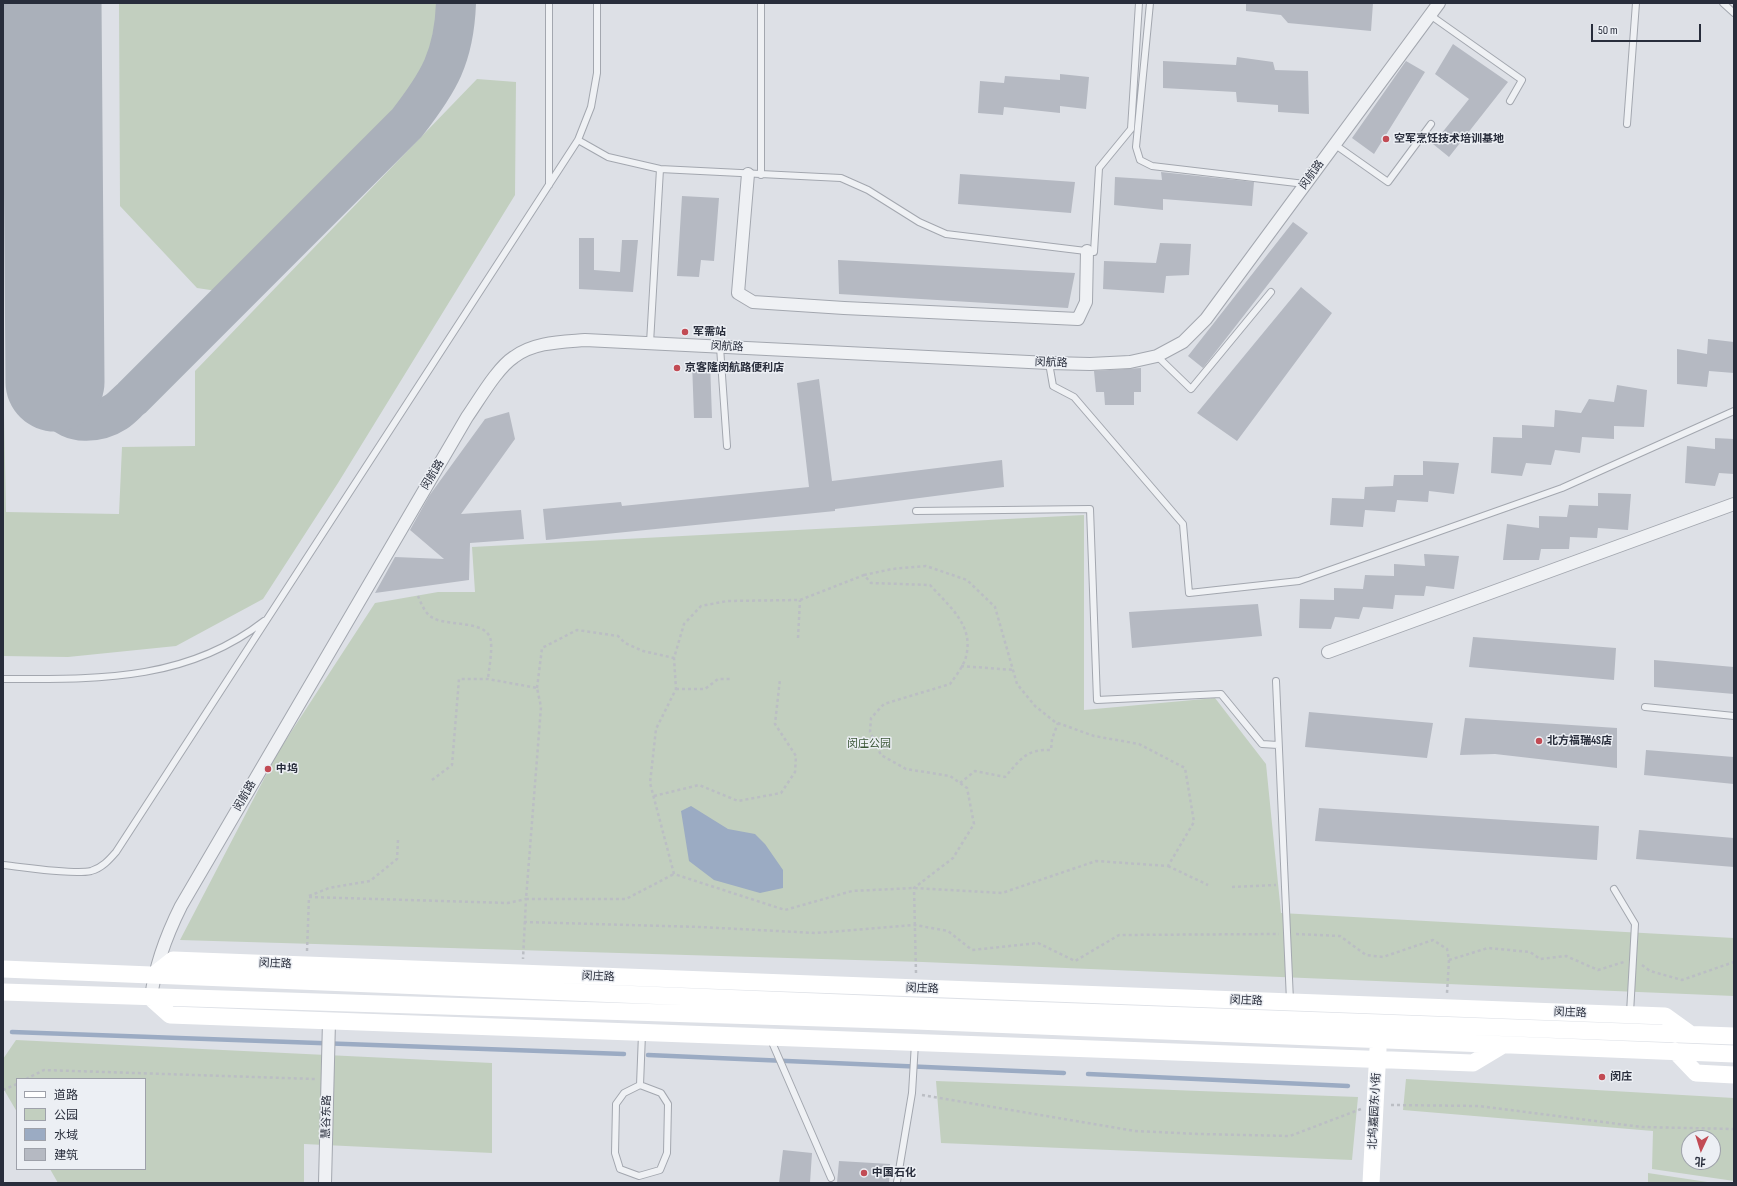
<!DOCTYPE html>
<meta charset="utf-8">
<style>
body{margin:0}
#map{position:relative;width:1737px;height:1186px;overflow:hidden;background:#dde0e6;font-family:"Sofia Sans Condensed","Noto Sans SC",sans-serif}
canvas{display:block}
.frame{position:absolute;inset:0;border:4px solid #282d3b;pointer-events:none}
.legend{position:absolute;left:16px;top:1078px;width:130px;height:92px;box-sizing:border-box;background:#eceff4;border:1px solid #9ea1aa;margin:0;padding:5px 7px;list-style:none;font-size:12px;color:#282d3b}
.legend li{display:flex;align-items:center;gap:8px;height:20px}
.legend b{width:20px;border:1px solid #9ea1aa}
.north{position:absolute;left:1681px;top:1130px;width:40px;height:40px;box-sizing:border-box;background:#eceff4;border:1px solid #9ea1aa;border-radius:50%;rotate:184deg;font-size:11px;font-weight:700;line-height:16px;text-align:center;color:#282d3b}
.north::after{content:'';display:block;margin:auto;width:14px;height:18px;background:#c24b54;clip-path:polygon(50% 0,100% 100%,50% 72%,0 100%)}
.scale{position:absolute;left:1591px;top:24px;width:110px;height:18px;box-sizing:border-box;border:2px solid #282d3b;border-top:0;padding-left:5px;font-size:12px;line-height:14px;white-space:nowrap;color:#282d3b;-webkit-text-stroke:3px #eceff4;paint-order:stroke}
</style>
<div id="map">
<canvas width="1737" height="1186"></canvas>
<div class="frame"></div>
<ul class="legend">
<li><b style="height:5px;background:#fff"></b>道路</li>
<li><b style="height:11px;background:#c2cfbf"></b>公园</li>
<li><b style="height:11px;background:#9babc3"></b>水域</li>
<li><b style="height:11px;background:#b5b9c2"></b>建筑</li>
</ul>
<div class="north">北</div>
<div class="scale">50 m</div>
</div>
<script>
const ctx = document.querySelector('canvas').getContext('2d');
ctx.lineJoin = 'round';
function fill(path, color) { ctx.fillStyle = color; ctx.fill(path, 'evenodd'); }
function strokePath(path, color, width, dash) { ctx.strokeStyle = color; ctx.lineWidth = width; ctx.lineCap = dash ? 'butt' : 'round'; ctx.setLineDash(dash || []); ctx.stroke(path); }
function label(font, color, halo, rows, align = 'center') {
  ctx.font = font + ' "Sofia Sans Condensed","Noto Sans SC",sans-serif'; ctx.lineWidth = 3; ctx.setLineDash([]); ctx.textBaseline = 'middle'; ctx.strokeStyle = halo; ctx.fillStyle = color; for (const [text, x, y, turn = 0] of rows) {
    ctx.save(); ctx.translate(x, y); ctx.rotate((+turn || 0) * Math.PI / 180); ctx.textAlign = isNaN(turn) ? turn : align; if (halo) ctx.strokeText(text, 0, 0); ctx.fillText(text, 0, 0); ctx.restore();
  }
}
const green = new Path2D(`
 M 119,3 L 444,3 L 444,8 C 434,50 424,75 402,112 L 228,288 L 217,291 L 197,288 L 120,206 Z
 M 477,79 L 516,82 L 515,195 L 338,483 L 263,599 L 176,646 L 68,657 L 3,656 L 3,364 L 6,512 L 119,514 L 122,447 L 195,446 L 195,371 Z
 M 1084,515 L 1084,710 L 1215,698 L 1266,764 L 1281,913 L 1734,938 L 1734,996 L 923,962 L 180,940 L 278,752 L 375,603 L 438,592 L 475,592 L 472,547 Z
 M 16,1040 L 492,1063 L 492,1153 L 304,1144 L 304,1183 L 58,1183 L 50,1169 L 145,1169 L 145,1079 L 17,1079 L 17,1112 L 3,1088 L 3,1059 Z
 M 1406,1079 L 1734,1098 L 1734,1181 L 1652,1169 L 1653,1131 L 1403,1110 ZM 1689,1138 L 1713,1138 L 1713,1162 L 1689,1162 Z
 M 936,1081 L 1358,1097 L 1352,1160 L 941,1143 Z
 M 1648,1173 L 1714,1183 L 1648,1183 Z`);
const water = new Path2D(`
 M 691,806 L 728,829 L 755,834 L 765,844 L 783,870 L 783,888 L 760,893 L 714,880 L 689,861 L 681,811 Z`);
const stream = new Path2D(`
 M 12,1032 L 624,1054
 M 648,1055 L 1064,1073
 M 1088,1074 L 1348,1086`);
const taxiway = new Path2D(`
 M 55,382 C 55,389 54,401 58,407 C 70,426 99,423 116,412 C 122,408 127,402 132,398 L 407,123 C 439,82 454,57 456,3`);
const runway = new Path2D(`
 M 52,3 L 55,382`);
const building = new Path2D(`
 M 1246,3 L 1373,3 L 1371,31 L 1288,23 L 1281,15 L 1246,11 Z
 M 1453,44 L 1508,82 L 1449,157 L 1433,144 L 1469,99 L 1435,74 Z
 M 1237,57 L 1273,62 L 1275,70 L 1308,71 L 1309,114 L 1278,112 L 1278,105 L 1237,102 L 1236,92 L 1163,88 L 1163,61 L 1236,65 Z
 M 1406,61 L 1425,72 L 1374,154 L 1352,138 Z
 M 1060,74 L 1089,77 L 1086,109 L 1060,106 L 1060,113 L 1004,107 L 1003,115 L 978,113 L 980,81 L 1004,83 L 1005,76 L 1060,80 Z
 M 1161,172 L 1254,182 L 1252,206 L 1163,199 L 1163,210 L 1114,205 L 1115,177 L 1162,180 Z
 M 960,174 L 1075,182 L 1071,213 L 958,204 Z
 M 682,196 L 719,198 L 714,261 L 701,260 L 699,277 L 677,276 Z
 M 1293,222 L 1308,233 L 1203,368 L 1188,356 Z
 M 579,238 L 594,238 L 594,270 L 620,272 L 622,240 L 638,240 L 633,292 L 579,289 Z
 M 1160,243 L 1191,244 L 1189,275 L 1166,276 L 1164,293 L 1103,289 L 1104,261 L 1156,263 Z
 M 838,260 L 1075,273 L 1068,308 L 839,294 Z
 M 1301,287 L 1332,313 L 1237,441 L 1197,413 Z
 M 1708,339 L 1734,342 L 1734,373 L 1709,371 L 1707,387 L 1677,384 L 1677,349 L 1707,354 Z
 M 692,362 L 710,362 L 712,418 L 694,418 Z
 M 1141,368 L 1141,392 L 1134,392 L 1134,405 L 1105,405 L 1104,392 L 1096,392 L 1094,371 Z
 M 819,379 L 832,481 L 1002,460 L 1004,487 L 835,509 L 835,511 L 546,540 L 543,509 L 621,502 L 622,506 L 809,487 L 797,383 Z
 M 1617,385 L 1647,390 L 1644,427 L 1614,426 L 1614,439 L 1582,437 L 1580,453 L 1555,450 L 1551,465 L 1526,463 L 1522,476 L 1491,473 L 1493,437 L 1522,438 L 1522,425 L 1554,427 L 1555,410 L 1581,413 L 1589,399 L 1614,402 Z
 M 509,412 L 515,439 L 461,514 L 521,510 L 524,539 L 470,543 L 469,580 L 375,593 L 395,557 L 444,559 L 410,530 L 429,496 L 485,419 Z
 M 1715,438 L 1734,439 L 1734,474 L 1719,473 L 1715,486 L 1685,483 L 1687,446 L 1715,449 Z
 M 1423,461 L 1459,463 L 1454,494 L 1429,491 L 1428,502 L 1397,500 L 1395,512 L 1365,510 L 1363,527 L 1330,525 L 1332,498 L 1364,499 L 1365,487 L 1393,486 L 1394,475 L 1423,475 Z
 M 1598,493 L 1631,494 L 1628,530 L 1598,528 L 1597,538 L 1570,537 L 1569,549 L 1541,549 L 1539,560 L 1503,560 L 1507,524 L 1539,528 L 1539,516 L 1567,517 L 1569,505 L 1598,506 Z
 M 1424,554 L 1459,556 L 1454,589 L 1426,586 L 1424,596 L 1395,595 L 1393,609 L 1363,607 L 1359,619 L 1335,617 L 1331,629 L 1299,628 L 1300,599 L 1334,600 L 1334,588 L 1363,589 L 1365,575 L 1394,576 L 1394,564 L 1425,566 Z
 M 1258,604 L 1262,636 L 1132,648 L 1129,612 Z
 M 1473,637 L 1616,648 L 1614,680 L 1469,667 Z
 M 1654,660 L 1734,667 L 1734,694 L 1654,687 Z
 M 1309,712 L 1433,723 L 1427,758 L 1305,747 Z
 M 1465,718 L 1617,728 L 1617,768 L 1495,754 L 1460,755 Z
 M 1646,750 L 1734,757 L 1734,784 L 1644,775 Z
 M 1319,808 L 1599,826 L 1597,860 L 1315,841 Z
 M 1639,830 L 1734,838 L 1734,867 L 1636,859 Z
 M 783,1150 L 812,1153 L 810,1183 L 779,1183 Z
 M 839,1161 L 890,1164 L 889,1183 L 837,1183 Z`);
const path = new Path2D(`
 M 864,575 L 892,569 L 926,566 L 967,580 L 995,607 L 1017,684 L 1035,706 L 1055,722 L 1094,736 L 1139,744 L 1185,768 L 1194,822 L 1168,866 L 1096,861 L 1002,893 L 914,888 L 852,891 L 785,910 L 674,874 L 650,783 L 656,729 L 676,689 L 674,658 L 684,624 L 701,606 L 727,601 L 800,600 L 864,575 L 871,583 L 930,585 C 950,607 976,627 965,660 C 962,668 955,677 950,684 L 884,704 L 871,718 L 870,732 L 881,755 L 906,769 L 950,776 L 967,788 L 974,824 L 953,858 L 914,888 L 916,973
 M 418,596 C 421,603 425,614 433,618 C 449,627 489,619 491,642 C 492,654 489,668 488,679
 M 798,638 L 800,600
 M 961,666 L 1014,670
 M 537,688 L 542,648 L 577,630 L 618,636 L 625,643 L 643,651 L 674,658
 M 676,689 L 705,689 L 718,679 L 730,679
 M 432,780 L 452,765 L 459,679 L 488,679 L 537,688 L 541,707 L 526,899 L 626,899 L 674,874
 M 960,783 L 975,771 L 1005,777 C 1021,759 1026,749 1051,750 L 1052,739 L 1058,723
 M 654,796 L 699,785 L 738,801 L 781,793 L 795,772 L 796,756 L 775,724 L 780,679
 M 1168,866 L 1208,885
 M 1232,887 L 1276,885
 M 309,896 L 329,888 L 370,881 L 397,859 L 398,840
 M 309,897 L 508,903 L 526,899 L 523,959
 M 524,922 L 700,927 L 816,933 L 915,925 L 948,931 L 972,950 L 1038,943 L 1075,961 L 1119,935 L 1279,934
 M 1296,934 L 1340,936 L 1366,955 L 1383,957 L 1433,940 L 1447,949 L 1449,960 L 1447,993
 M 307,951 L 309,897
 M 1449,960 L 1488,948 L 1530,952 L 1540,959 L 1566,956 L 1598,970 L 1624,962
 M 1642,965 L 1650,971 L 1682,980 L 1734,962
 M 26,1079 L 44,1070 L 315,1079
 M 3,1090 L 17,1084
 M 922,1095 L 1135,1131 L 1199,1134 L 1290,1136 L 1361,1109
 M 1391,1105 L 1479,1106 L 1642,1127 L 1734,1129`);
const lane = new Path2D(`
 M 549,3 L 549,185
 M 1150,3 L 1136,147 L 1140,160 L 1152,166 L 1305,184
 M 1723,3 L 1734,13
 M 1430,15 L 1522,80 L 1510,101
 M 1627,124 L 1636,3
 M 578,140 L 608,157 L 660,169 L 841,178 L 868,190 L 919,222 L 946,234 L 1094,252 L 1099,168 L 1131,129 L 1139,3
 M 1334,144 L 1388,182 L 1431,124
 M 761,175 L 761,3
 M 650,343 L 660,169
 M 720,347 L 727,446
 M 1157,356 L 1191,389 L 1271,292
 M 1049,363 L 1053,386 L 1074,397 L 1183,524 L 1189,593 L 1299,581 L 1562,488 L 1734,411
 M 916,511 L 1090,509 L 1097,700 L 1221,694 L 1262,744 L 1278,745
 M 3,679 C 96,679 186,682 264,621
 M 1276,681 L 1290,1001
 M 1645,707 L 1734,716
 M 3,865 C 24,867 73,875 91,871 C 102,868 109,860 116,852 L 578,140 L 591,107 L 597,73 L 597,3
 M 1614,889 L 1635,924 L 1630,1013
 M 771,1040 L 831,1178
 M 640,1085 L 661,1093 L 668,1104 L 667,1153 L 660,1170 L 639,1176 L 620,1169 L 615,1153 L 616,1104 L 624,1093 Z
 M 640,1085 L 642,1034
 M 897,1182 L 912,1093 L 915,1043`);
const street = new Path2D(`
 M 748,174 L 738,293 L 753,302 L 844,308 L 1078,319 L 1086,302 L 1087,251
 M 1328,652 L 1734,504
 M 151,998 C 155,965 166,936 181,906 L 467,417 C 479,400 497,368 514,357 C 534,342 561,342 585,340 L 1049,363 L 1090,364 L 1130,362 L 1157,356 L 1183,342 L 1206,319 L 1439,3
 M 325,1183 L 329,1021`);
const secondary = new Path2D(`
 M 3,969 L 916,1006 L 1734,1036
 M 154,975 L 173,960 L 1665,1016 L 1690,1034
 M 3,992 L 916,1021 L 1734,1054
 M 151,998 L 170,1015 L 1473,1063 L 1503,1045
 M 1675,1051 L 1696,1073 L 1734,1075
 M 1371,1183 L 1378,1049`);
const markers = [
 [1386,139,4,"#c24b54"],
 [685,332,4,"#c24b54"],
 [677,368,4,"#c24b54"],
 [1539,741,4,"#c24b54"],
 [268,769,4,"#c24b54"],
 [1602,1077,4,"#c24b54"],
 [864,1173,4,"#c24b54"]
];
const poiNames = [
 ["空军烹饪技术培训基地",1394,139],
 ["军需站",693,332],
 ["京客隆闵航路便利店",685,368],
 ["北方福瑞4S店",1547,741],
 ["中坞",276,769],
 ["闵庄",1610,1077],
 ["中国石化",872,1173]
];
const streetNames = [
 ["闵航路",1312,175,-54],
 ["闵航路",727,347,3],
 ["闵航路",1051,363,2],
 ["闵航路",433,475,-59],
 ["闵航路",245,796,-60],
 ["闵庄路",275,964,2],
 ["闵庄路",598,977,2],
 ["闵庄路",922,989,2],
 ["闵庄路",1246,1001,2],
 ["闵庄路",1570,1013,2],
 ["北坞嘉园东小街",1375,1111,-87],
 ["慧谷东路",327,1117,-89]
];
const parkNames = [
 ["闵庄公园",869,744]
];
fill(green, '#c2cfbf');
fill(water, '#9babc3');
strokePath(stream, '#9babc3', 4.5);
strokePath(taxiway, '#aab0ba', 40);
strokePath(runway, '#aab0ba', 99);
fill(building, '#b5b9c2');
strokePath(lane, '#a3a7af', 8);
strokePath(street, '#a3a7af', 14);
strokePath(path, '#bbbec4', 2.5, [3, 3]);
strokePath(lane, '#eff1f4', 6);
strokePath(street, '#eff1f4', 12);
strokePath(secondary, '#fff', 17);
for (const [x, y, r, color] of markers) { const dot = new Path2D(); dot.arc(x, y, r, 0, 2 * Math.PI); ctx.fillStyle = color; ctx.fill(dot); strokePath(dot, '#eceff4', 1.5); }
label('bold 11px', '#282d3b', '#eceff4', poiNames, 'left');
label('11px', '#282d3b', '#eceff4', streetNames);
label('11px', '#3a5636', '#eceff4', parkNames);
</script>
